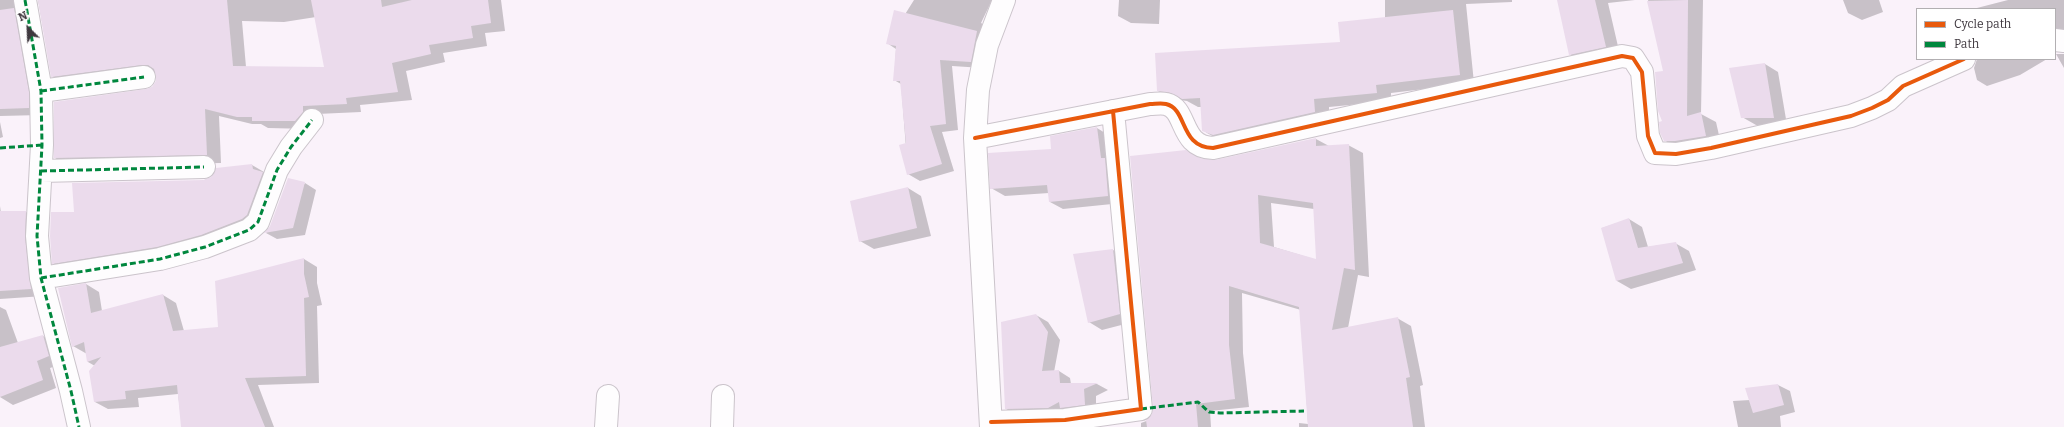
<!DOCTYPE html>
<style>
body{margin:0}
#map{position:relative;width:2064px;height:427px;overflow:hidden;background:#faf2fa;font-family:Bitter,serif}
canvas{display:block}
.legend{position:absolute;left:1916px;top:8px;width:140px;height:52px;box-sizing:border-box;background:#fff;border:1px solid #b2afb2;margin:0;padding:5px 7px;list-style:none;font-size:12px;color:#3f383f}
.legend li{display:flex;align-items:center;gap:8px;height:20px}
.legend b{width:20px;border:1px solid #b2afb2}
.north{position:absolute;left:8px;top:8px;width:40px;height:40px;-webkit-text-stroke:3px #fff;paint-order:stroke;rotate:336deg;font-size:11px;font-weight:700;line-height:16px;text-align:center;color:#3f383f}
.north::after{content:'';display:block;margin:auto;width:14px;height:18px;background:#3f383f;clip-path:polygon(50% 0,100% 100%,50% 72%,0 100%)}
</style>
<div id="map">
<canvas width="2064" height="427"></canvas>
<ul class="legend">
<li><b style="height:5px;background:#e8590c"></b>Cycle path</li>
<li><b style="height:5px;background:#00873e"></b>Path</li>
</ul>
<div class="north">N</div>
</div>
<script>
const ctx = document.querySelector('canvas').getContext('2d');
ctx.lineJoin = 'round';
function fill(path, color) { ctx.fillStyle = color; ctx.fill(path, 'evenodd'); }
function strokePath(path, color, width, dash) { ctx.strokeStyle = color; ctx.lineWidth = width; ctx.lineCap = dash ? 'butt' : 'round'; ctx.setLineDash(dash || []); ctx.stroke(path); }
const shadow = new Path2D(`
 M 0,0 L 23,0 L 41,115 L 0,116 Z
 M 38,0 L 501,0 L 505,31 L 485,33 L 487,46 L 443,53 L 445,62 L 406,71 L 412,100 L 360,105 L 361,112 L 317,114 L 310,129 L 268,128 L 261,124 L 252,124 L 219,116 L 221,163 L 69,166 L 55,158 L 146,90 L 153,87 L 157,82 L 156,73 L 67,85 L 52,76 ZM 316,17 L 326,68 L 246,67 L 242,21 L 284,22 Z
 M 914,0 L 992,0 L 981,23 L 993,30 L 983,68 L 952,66 L 958,130 L 942,132 L 954,171 L 920,181 L 908,174 L 901,84 L 894,80 L 896,49 L 887,43 Z
 M 1119,0 L 1160,0 L 1159,24 L 1131,23 L 1118,16 Z
 M 1385,0 L 1512,0 L 1512,2 L 1466,4 L 1474,83 L 1391,93 L 1391,101 L 1329,107 L 1329,120 L 1228,143 L 1216,136 L 1216,138 L 1223,142 L 1207,133 L 1203,130 L 1202,107 L 1198,107 L 1187,101 L 1173,99 L 1158,91 L 1341,43 L 1385,18 Z
 M 1558,0 L 1635,0 L 1608,3 L 1620,55 L 1585,63 L 1570,54 Z
 M 1648,0 L 1703,0 L 1701,114 L 1716,122 L 1721,144 L 1679,149 L 1664,140 L 1665,72 Z
 M 1843,0 L 1879,0 L 1883,12 L 1862,20 L 1848,13 Z
 M 2008,0 L 2064,0 L 2064,33 L 2055,38 L 2055,9 L 1973,9 Z
 M 2056,54 L 2064,54 L 2064,68 Z
 M 1977,59 L 2047,59 L 2020,75 L 1987,86 L 1977,80 L 1974,68 Z
 M 1765,64 L 1778,72 L 1787,125 L 1756,125 L 1742,117 Z
 M 0,122 L 3,137 L 0,138 Z
 M 1097,128 L 1110,136 L 1122,203 L 1063,209 L 1050,202 L 1049,193 L 1005,196 L 991,188 L 1053,150 Z
 M 1316,139 L 1329,146 L 1348,145 L 1363,153 L 1369,277 L 1358,275 L 1348,328 L 1397,318 L 1411,326 L 1423,385 L 1420,386 L 1425,427 L 1299,427 L 1299,423 L 1308,424 L 1301,310 L 1242,293 L 1243,353 L 1249,407 L 1210,411 L 1211,427 L 1141,427 L 1141,423 L 1149,420 L 1154,414 L 1199,159 L 1216,161 ZM 1271,203 L 1314,209 L 1317,260 L 1274,247 Z
 M 252,165 L 264,172 L 259,222 L 214,241 L 65,270 L 53,263 L 75,213 L 204,180 Z
 M 305,183 L 316,190 L 305,235 L 277,239 L 266,233 Z
 M 908,188 L 921,196 L 931,236 L 874,249 L 860,241 Z
 M 0,206 L 1,213 L 26,212 L 38,220 L 44,296 L 0,299 Z
 M 1629,219 L 1642,227 L 1648,247 L 1675,243 L 1689,251 L 1696,270 L 1631,289 L 1617,281 L 1602,228 Z
 M 1113,250 L 1127,258 L 1133,322 L 1102,330 L 1089,322 L 1074,255 Z
 M 304,259 L 317,267 L 317,283 L 322,305 L 317,306 L 319,383 L 258,385 L 274,427 L 182,427 L 178,394 L 138,398 L 139,407 L 108,409 L 95,402 L 95,366 L 88,362 L 87,354 L 73,346 L 86,284 L 99,292 L 102,311 L 163,295 L 176,303 L 184,331 L 219,328 Z
 M 0,307 L 6,310 L 18,343 L 43,336 L 57,344 L 62,364 L 50,368 L 56,388 L 13,405 L 0,397 Z
 M 1036,315 L 1048,322 L 1060,340 L 1054,372 L 1059,371 L 1070,378 L 1071,384 L 1097,384 L 1108,390 L 1096,396 L 1096,411 L 1018,415 L 1006,409 Z
 M 1778,385 L 1790,391 L 1795,412 L 1780,416 L 1781,427 L 1738,427 L 1733,401 L 1750,400 Z`);
const building = new Path2D(`
 M 38,0 L 227,0 L 233,66 L 324,67 L 311,0 L 381,0 L 382,7 L 412,0 L 488,0 L 491,23 L 471,26 L 473,38 L 429,45 L 431,54 L 392,63 L 398,92 L 346,98 L 347,104 L 303,106 L 303,112 L 295,121 L 252,121 L 252,117 L 237,117 L 205,109 L 207,155 L 54,158 L 54,102 L 146,89 L 152,87 L 156,81 L 156,76 L 154,69 L 148,65 L 142,65 L 51,77 Z
 M 1557,0 L 1595,0 L 1606,47 L 1569,55 Z
 M 1688,0 L 1687,116 L 1701,112 L 1706,136 L 1675,141 L 1664,141 L 1660,133 L 1659,122 L 1662,121 L 1658,111 L 1655,72 L 1663,71 L 1647,1 Z
 M 14,8 L 29,92 L 29,108 L 0,109 L 0,10 Z
 M 894,10 L 977,31 L 971,62 L 940,60 L 946,124 L 930,126 L 942,164 L 907,175 L 899,145 L 906,143 L 900,81 L 893,81 L 896,46 L 886,44 Z
 M 1453,10 L 1460,75 L 1376,85 L 1377,93 L 1314,99 L 1315,112 L 1213,135 L 1202,131 L 1200,98 L 1182,99 L 1171,93 L 1157,91 L 1155,53 L 1340,42 L 1338,22 Z
 M 1765,63 L 1774,118 L 1741,118 L 1729,68 Z
 M 1097,127 L 1101,158 L 1105,158 L 1108,196 L 1049,202 L 1047,185 L 990,189 L 988,153 L 1051,149 L 1050,136 Z
 M 1316,138 L 1316,146 L 1349,144 L 1355,270 L 1344,268 L 1332,330 L 1398,317 L 1410,377 L 1406,378 L 1413,427 L 1308,427 L 1299,307 L 1229,286 L 1229,345 L 1235,399 L 1196,404 L 1198,427 L 1147,427 L 1146,420 L 1152,414 L 1153,408 L 1130,156 L 1186,150 L 1200,158 L 1215,160 ZM 1258,195 L 1313,203 L 1316,259 L 1260,243 Z
 M 252,164 L 253,169 L 263,172 L 247,215 L 242,219 L 201,235 L 157,247 L 52,264 L 50,236 L 51,212 L 74,212 L 72,183 L 204,180 L 211,177 L 216,168 Z
 M 288,178 L 305,182 L 293,228 L 264,233 L 270,226 Z
 M 908,187 L 917,228 L 859,242 L 850,201 Z
 M 0,211 L 26,211 L 25,237 L 31,289 L 0,291 Z
 M 1629,218 L 1638,248 L 1676,242 L 1683,263 L 1616,281 L 1601,228 Z
 M 1113,249 L 1120,314 L 1088,323 L 1073,254 Z
 M 304,258 L 304,274 L 309,297 L 304,298 L 306,376 L 245,378 L 265,427 L 181,427 L 177,385 L 125,391 L 126,399 L 94,402 L 89,371 L 101,357 L 87,362 L 84,342 L 72,347 L 58,288 L 86,283 L 91,313 L 163,294 L 173,331 L 218,327 L 215,281 Z
 M 1036,314 L 1048,332 L 1042,371 L 1059,370 L 1060,383 L 1098,383 L 1084,389 L 1085,405 L 1060,408 L 1059,402 L 1048,408 L 1005,409 L 1001,322 Z
 M 43,335 L 49,356 L 37,361 L 43,380 L 0,397 L 0,347 Z
 M 1778,384 L 1784,405 L 1753,413 L 1745,388 Z`);
const minor = new Path2D(`
 M 25,0 L 41,91 L 42,145 L 37,236 L 41,278 L 71,391 L 79,427
 M 2055,40 L 2064,41
 M 41,91 L 144,77
 M 975,138 L 1150,104 C 1155,104 1161,103 1166,104 C 1188,109 1179,147 1213,148 L 1622,56 L 1633,58 L 1642,72 L 1648,136 L 1655,153 L 1676,154 L 1711,148 L 1851,116 L 1872,108 L 1888,100 L 1903,86 L 1964,59
 M 41,171 L 204,167
 M 41,278 L 160,259 L 205,247 L 249,230 L 258,222 L 277,170 L 291,147 L 312,120
 M 991,422 L 1065,420 L 1141,409 L 1113,111
 M 606,427 L 608,396
 M 722,427 L 723,396
 M 991,427 L 975,138 L 978,90 L 987,45 L 1004,0`);
const quiet = new Path2D(`
 M 25,0 L 41,91 L 42,145 L 37,236 L 41,278 L 71,391 L 79,427
 M 41,91 L 144,77
 M 0,148 L 42,145
 M 41,171 L 204,167
 M 41,278 L 160,259 L 205,247 L 249,230 L 258,222 L 277,170 L 291,147 L 312,120
 M 1141,409 L 1198,402 L 1209,412 L 1220,413 L 1304,411`);
const cycleway = new Path2D(`
 M 975,138 L 1150,104 C 1155,104 1161,103 1166,104 C 1188,109 1179,147 1213,148 L 1622,56 L 1633,58 L 1642,72 L 1648,136 L 1655,153 L 1676,154 L 1711,148 L 1851,116 L 1872,108 L 1888,100 L 1903,86 L 1964,59
 M 991,422 L 1065,420 L 1141,409 L 1113,111`);
fill(shadow, '#0003');
fill(building, '#ebdbec');
strokePath(minor, '#cbc4cb', 24);
strokePath(minor, '#fefdfe', 22);
strokePath(quiet, '#00873e', 3, [6, 3]);
strokePath(cycleway, '#e8590c', 4);
</script>
